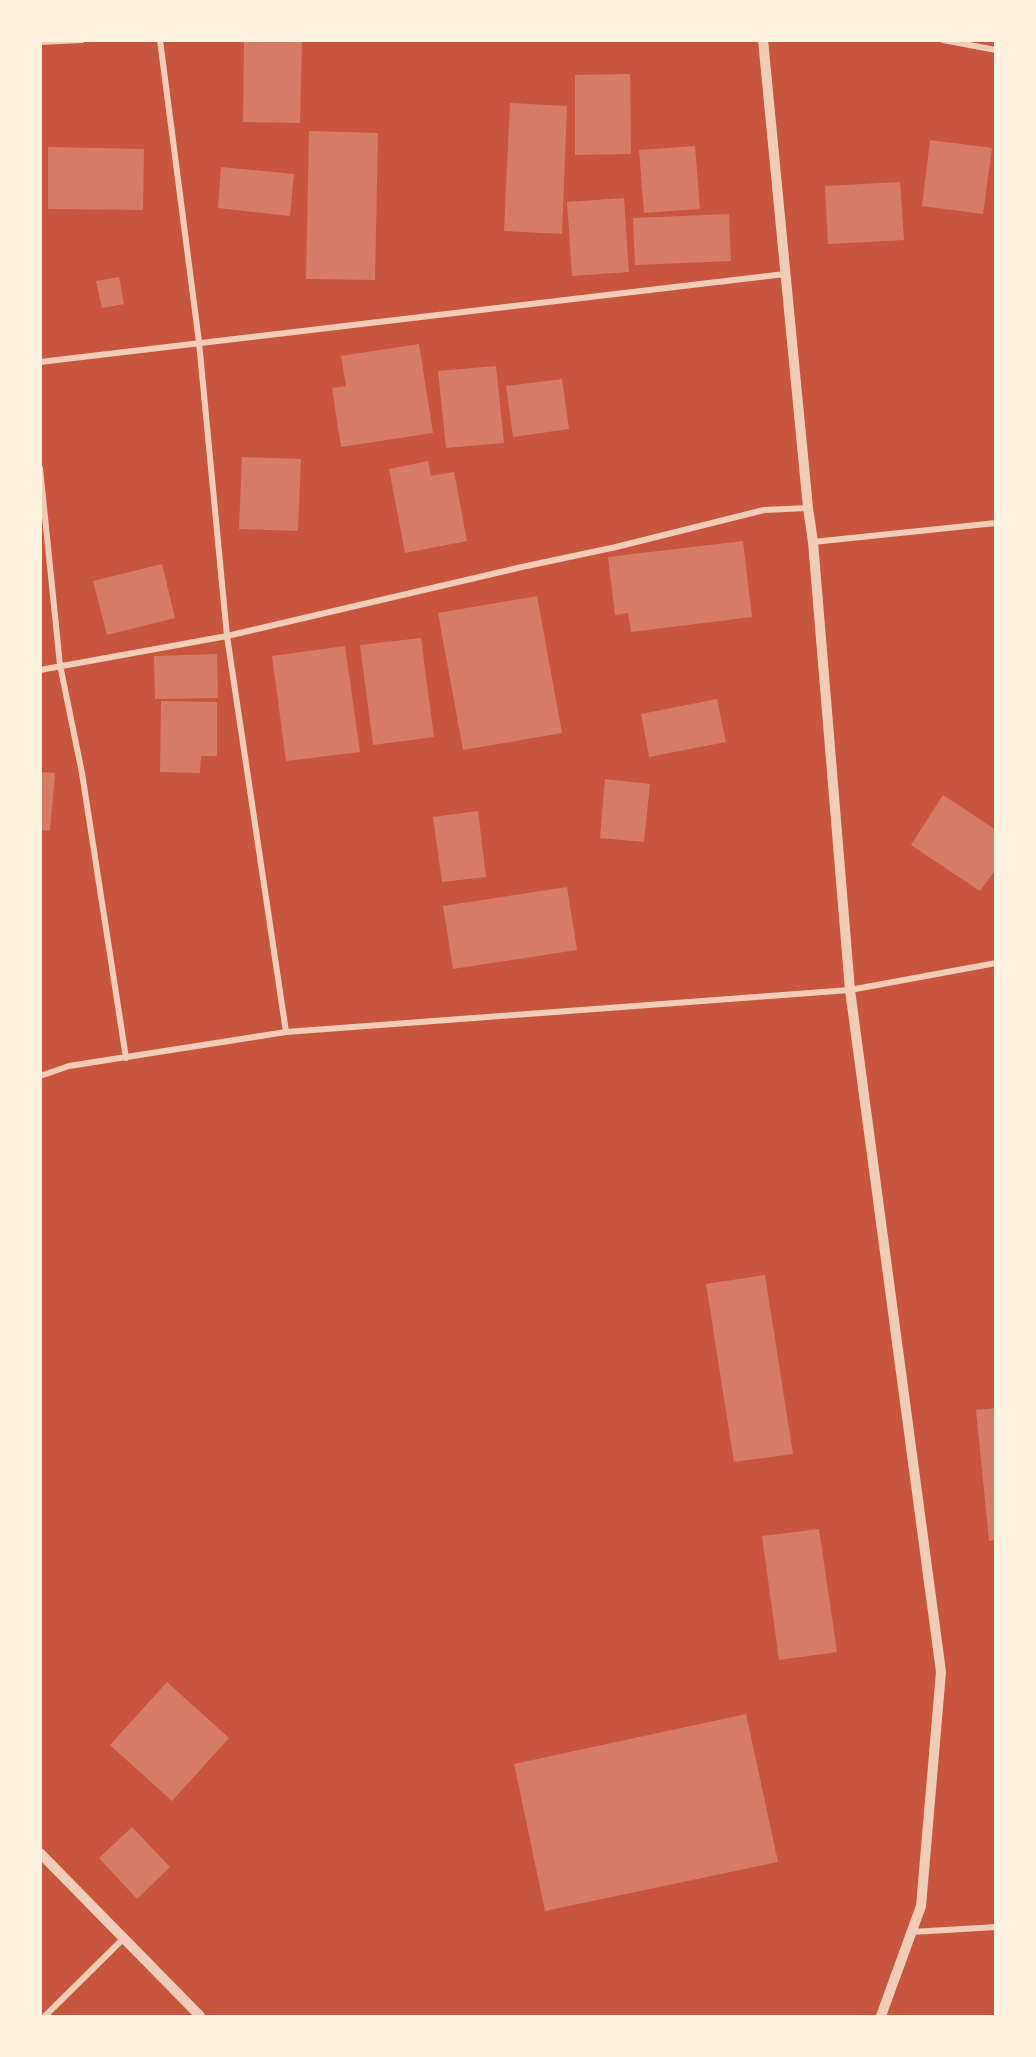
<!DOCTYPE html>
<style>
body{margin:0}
#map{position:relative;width:1036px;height:2057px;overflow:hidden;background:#c8553d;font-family:Lora,serif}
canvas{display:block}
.frame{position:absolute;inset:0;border:42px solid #fff3e0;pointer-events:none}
</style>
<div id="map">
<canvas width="1036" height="2057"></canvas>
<div class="frame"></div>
</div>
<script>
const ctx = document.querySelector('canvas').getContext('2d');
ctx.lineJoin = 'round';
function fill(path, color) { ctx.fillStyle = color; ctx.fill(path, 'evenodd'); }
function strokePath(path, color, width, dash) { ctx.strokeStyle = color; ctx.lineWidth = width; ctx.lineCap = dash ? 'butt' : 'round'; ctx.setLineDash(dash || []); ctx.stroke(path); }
const building = new Path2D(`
 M 244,40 L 302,41 L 300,123 L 243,122 Z
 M 630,74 L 631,154 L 575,155 L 575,75 Z
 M 510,103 L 567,106 L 562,234 L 504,231 Z
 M 309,131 L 378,133 L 375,280 L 306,279 Z
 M 930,140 L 992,148 L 983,214 L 922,206 Z
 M 695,146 L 700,209 L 644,213 L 639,150 Z
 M 48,147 L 144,149 L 143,210 L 48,209 Z
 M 221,167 L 294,174 L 290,216 L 218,208 Z
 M 900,182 L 904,240 L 828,244 L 825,186 Z
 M 624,198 L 629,272 L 572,276 L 567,202 Z
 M 729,214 L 731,261 L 635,265 L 633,218 Z
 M 119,277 L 124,304 L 102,308 L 96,281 Z
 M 419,344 L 433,433 L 341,447 L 332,388 L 346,386 L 341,356 Z
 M 496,366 L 504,443 L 446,448 L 438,371 Z
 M 562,379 L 569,429 L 513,437 L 506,386 Z
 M 242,457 L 301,459 L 298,531 L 239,529 Z
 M 428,461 L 431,476 L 454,472 L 467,541 L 405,553 L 389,469 Z
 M 743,541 L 752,617 L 631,632 L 628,613 L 615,615 L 608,557 Z
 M 162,564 L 175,618 L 107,635 L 93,581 Z
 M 537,596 L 562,733 L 463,750 L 438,613 Z
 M 421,638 L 434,737 L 373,745 L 360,645 Z
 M 345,646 L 360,752 L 286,761 L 272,656 Z
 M 217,654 L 218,698 L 155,699 L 154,656 Z
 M 717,699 L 726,742 L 649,757 L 641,714 Z
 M 161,701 L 217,702 L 217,756 L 201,756 L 200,773 L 160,772 Z
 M 40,772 L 55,773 L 50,831 L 40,830 Z
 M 605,779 L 650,784 L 644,842 L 600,838 Z
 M 943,795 L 996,830 L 996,869 L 980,891 L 911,845 Z
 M 478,811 L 486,877 L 442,882 L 433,817 Z
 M 567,887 L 577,950 L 453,969 L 443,906 Z
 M 765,1275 L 793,1454 L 734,1462 L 706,1284 Z
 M 996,1408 L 996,1540 L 989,1541 L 976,1410 Z
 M 819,1529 L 837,1652 L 779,1660 L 762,1536 Z
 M 167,1682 L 229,1738 L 172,1801 L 110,1745 Z
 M 746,1714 L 778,1862 L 545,1911 L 514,1764 Z
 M 132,1827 L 170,1867 L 137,1899 L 99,1858 Z`);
const minor = new Path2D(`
 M 160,40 L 199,342 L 227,636 L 286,1032
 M 943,40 L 996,50
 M 40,42 L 82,40
 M 40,362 L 785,274
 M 40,468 L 60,665 L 82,773 L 126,1058
 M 813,542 L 996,523
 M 40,670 L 227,636 L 522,567 L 616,547 L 764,510 L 808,508
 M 40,1076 L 69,1066 L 286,1032 L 850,990 L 996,963
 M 912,1932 L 996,1927
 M 45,2016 L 124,1938`);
const tertiary = new Path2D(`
 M 763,40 L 808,508 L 813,542 L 850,990 L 941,1672 L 921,1906 L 881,2016
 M 40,1853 L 200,2016`);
fill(building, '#d67c66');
strokePath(minor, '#f1ccb7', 6);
strokePath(tertiary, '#f1ccb7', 10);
</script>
